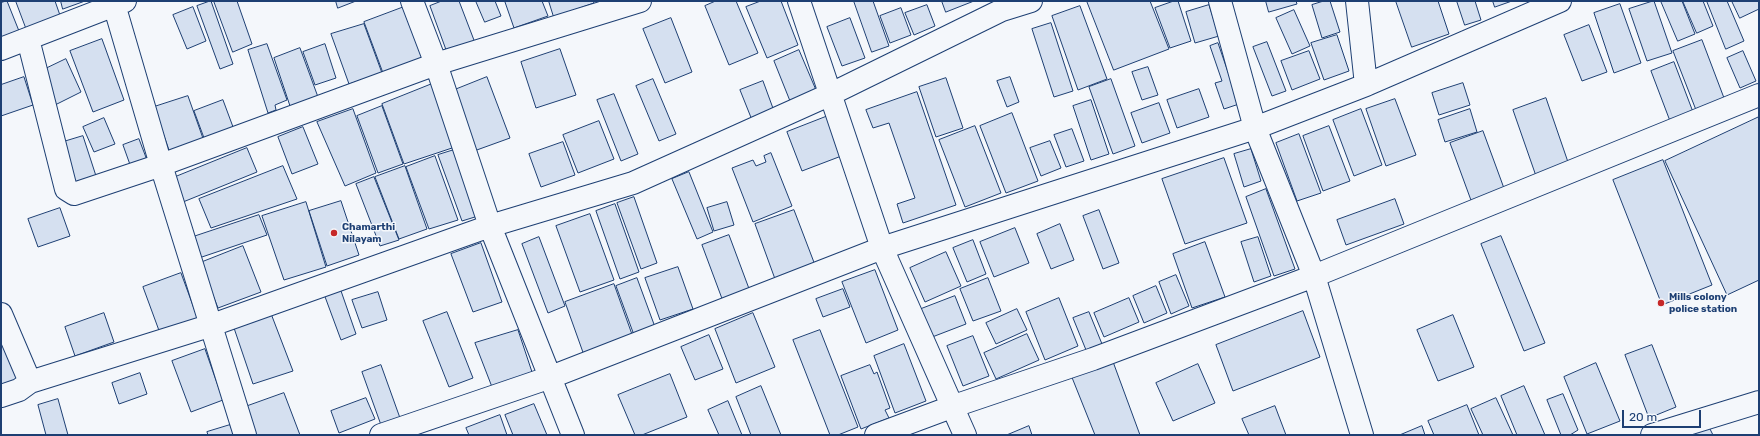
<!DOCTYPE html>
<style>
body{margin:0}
#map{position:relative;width:1760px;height:436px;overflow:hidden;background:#f4f7fb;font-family:Rubik,sans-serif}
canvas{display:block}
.frame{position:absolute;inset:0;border:2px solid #1d3f73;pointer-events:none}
.scale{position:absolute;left:1622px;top:410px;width:79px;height:18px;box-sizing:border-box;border:2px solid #1d3f73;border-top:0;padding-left:5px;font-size:12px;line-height:14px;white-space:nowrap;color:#1d3f73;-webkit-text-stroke:3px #f4f7fb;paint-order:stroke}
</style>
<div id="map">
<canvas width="1760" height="436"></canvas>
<div class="frame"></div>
<div class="scale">20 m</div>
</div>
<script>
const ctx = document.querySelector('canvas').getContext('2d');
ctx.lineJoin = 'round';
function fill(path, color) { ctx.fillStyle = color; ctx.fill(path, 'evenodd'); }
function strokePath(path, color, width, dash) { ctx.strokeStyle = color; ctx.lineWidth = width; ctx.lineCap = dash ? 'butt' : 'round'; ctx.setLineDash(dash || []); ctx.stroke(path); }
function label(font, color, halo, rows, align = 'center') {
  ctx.font = font + ' Rubik,sans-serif'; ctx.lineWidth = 3; ctx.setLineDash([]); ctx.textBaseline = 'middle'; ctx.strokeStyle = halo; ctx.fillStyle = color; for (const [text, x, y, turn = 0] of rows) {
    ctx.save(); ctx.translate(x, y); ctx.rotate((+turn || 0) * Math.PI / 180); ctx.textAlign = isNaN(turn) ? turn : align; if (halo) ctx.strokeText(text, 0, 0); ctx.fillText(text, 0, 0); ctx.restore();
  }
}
const building = new Path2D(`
 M 7,1 L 21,36 L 1,44 L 1,3 Z
 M 16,1 L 55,1 L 62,21 L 28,33 Z
 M 61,1 L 85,1 L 63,9 Z
 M 211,1 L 233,64 L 220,69 L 197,6 Z
 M 214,1 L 237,1 L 252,44 L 233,52 Z
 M 336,1 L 356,1 L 338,8 Z
 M 442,1 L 459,1 L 477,48 L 449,58 L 430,6 Z
 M 476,1 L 495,1 L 501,16 L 485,22 Z
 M 509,1 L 542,1 L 548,16 L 514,28 L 505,2 Z
 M 549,1 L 593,1 L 594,3 L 554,17 Z
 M 716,1 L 736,1 L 758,53 L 729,65 L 705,6 Z
 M 761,1 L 781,1 L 798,45 L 767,58 L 746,7 Z
 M 854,1 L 873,1 L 889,46 L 872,52 Z
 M 942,1 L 974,1 L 946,12 Z
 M 1087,1 L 1150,1 L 1169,49 L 1114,70 Z
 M 1174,1 L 1178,1 L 1191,41 L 1170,48 L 1155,8 Z
 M 1266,1 L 1296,1 L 1297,4 L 1269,12 Z
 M 1324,1 L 1330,1 L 1340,32 L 1322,38 L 1312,5 Z
 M 1396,1 L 1438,1 L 1449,34 L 1412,47 Z
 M 1457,1 L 1475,1 L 1481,20 L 1465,25 Z
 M 1493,1 L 1512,1 L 1495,7 Z
 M 1654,1 L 1672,53 L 1647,61 L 1629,9 Z
 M 1661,1 L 1682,1 L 1695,34 L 1678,41 Z
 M 1683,1 L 1703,1 L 1713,26 L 1697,33 Z
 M 1707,1 L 1727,1 L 1744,41 L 1726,49 Z
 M 1732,1 L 1759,1 L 1759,9 L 1740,18 Z
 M 1620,4 L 1641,63 L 1614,73 L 1594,13 Z
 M 927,5 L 935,26 L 914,35 L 905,13 Z
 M 1209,5 L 1219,36 L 1195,43 L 1186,12 Z
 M 1080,6 L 1107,79 L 1078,90 L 1052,16 Z
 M 193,7 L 206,41 L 187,49 L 173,15 Z
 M 404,7 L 425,59 L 383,73 L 364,22 Z
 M 901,8 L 911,35 L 890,43 L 880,16 Z
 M 1294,10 L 1310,46 L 1292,54 L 1276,18 Z
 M 671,18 L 692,72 L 665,83 L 643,29 Z
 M 850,18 L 865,58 L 842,66 L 827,27 Z
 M 1051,23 L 1073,91 L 1054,97 L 1032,29 Z
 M 364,24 L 382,73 L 349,84 L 331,34 Z
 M 1589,25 L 1607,72 L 1582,81 L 1564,35 Z
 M 1337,35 L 1349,71 L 1324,80 L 1311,43 Z
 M 102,39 L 124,100 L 93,112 L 70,51 Z
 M 1702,40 L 1724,98 L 1696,110 L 1673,51 Z
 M 1267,42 L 1286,91 L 1272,96 L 1253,47 Z
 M 1218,43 L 1239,104 L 1224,109 L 1215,83 L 1222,81 L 1210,46 Z
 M 267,44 L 287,100 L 275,105 L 276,110 L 268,113 L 248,50 Z
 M 325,44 L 336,78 L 315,85 L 303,52 Z
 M 300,48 L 318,97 L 290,106 L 274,58 Z
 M 560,49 L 576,95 L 536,108 L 521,62 Z
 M 799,50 L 816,90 L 790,101 L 774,61 Z
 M 1309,51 L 1320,79 L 1292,90 L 1281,61 Z
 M 1743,51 L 1756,81 L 1740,88 L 1727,58 Z
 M 66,59 L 81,92 L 55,105 L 39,72 Z
 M 1674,62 L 1693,112 L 1670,121 L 1651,71 Z
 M 1148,67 L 1158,95 L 1142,100 L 1132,72 Z
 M 24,77 L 33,105 L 1,116 L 1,85 Z
 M 487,77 L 510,138 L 474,151 L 452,91 Z
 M 1010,77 L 1019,102 L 1007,107 L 997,81 Z
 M 946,78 L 963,128 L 936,137 L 919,87 Z
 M 653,79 L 676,134 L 659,141 L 636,86 Z
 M 1111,79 L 1135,146 L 1113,154 L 1089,87 Z
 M 763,81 L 774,111 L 752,120 L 740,90 Z
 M 1463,83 L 1470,105 L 1439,115 L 1432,93 Z
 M 432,84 L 455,147 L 404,164 L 382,104 Z
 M 1199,89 L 1209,117 L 1177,128 L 1167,100 Z
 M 917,92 L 956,205 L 903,223 L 897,204 L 915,198 L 889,123 L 873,128 L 866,110 Z
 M 614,94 L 638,154 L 621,161 L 597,100 Z
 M 188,96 L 205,144 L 171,156 L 154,107 Z
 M 1546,98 L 1569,165 L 1536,176 L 1513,110 Z
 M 1395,99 L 1416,155 L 1386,166 L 1366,109 Z
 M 223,100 L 236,135 L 207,146 L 194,111 Z
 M 1091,100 L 1109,154 L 1091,160 L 1073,106 Z
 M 1159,103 L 1170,133 L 1142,143 L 1131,113 Z
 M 382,106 L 403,164 L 378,173 L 357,116 Z
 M 353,109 L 376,173 L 345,186 L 317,122 Z
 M 1361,109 L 1382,165 L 1354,176 L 1333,120 Z
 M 1470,109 L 1477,132 L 1445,142 L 1438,120 Z
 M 1012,113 L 1038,181 L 1006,193 L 980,126 Z
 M 828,116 L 844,155 L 802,171 L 787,132 Z
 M 1759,117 L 1759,280 L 1727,295 L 1665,161 Z
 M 104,118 L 115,144 L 94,152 L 83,127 Z
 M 599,121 L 614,159 L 578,173 L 563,135 Z
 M 975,126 L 1001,193 L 965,207 L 939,140 Z
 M 1329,126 L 1350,181 L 1323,191 L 1303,136 Z
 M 303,127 L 318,164 L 292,174 L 278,137 Z
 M 1072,129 L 1084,161 L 1066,167 L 1054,135 Z
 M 1483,131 L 1505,191 L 1472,203 L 1450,143 Z
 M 1299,134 L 1321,193 L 1297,201 L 1276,143 Z
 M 83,136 L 97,179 L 73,186 L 60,143 Z
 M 139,139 L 150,168 L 133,173 L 123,145 Z
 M 1050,141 L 1061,168 L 1041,176 L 1030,148 Z
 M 563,142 L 575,175 L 541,187 L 529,154 Z
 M 247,148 L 257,172 L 183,202 L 173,178 Z
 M 1251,149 L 1261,181 L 1244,187 L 1234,154 Z
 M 454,150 L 478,216 L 462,221 L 438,155 Z
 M 771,153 L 792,206 L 753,222 L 732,168 L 753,160 L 756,166 L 766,162 L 764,156 Z
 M 435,156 L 458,220 L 429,229 L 406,167 Z
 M 1224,158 L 1247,223 L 1185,244 L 1162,179 Z
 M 1663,160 L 1712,285 L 1662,305 L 1613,180 Z
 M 283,166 L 297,199 L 211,228 L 199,199 Z
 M 405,166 L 427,229 L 399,239 L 375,177 Z
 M 689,172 L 713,232 L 697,239 L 672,179 Z
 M 374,177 L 399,240 L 380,246 L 356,184 Z
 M 1266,189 L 1295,269 L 1274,276 L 1246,197 Z
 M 634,197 L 657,263 L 641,269 L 617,203 Z
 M 1395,199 L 1404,224 L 1346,245 L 1337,220 Z
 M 341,201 L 359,255 L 327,266 L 309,211 Z
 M 306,202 L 326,267 L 284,280 L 262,216 Z
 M 727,202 L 734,225 L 714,231 L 707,208 Z
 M 615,204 L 639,272 L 620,279 L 596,211 Z
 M 60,208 L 70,236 L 38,247 L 28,219 Z
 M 794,210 L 815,265 L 775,279 L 755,224 Z
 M 1099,210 L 1119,263 L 1103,269 L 1083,216 Z
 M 590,214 L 614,280 L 580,292 L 556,226 Z
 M 259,215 L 267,235 L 196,259 L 190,238 Z
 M 1060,224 L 1074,260 L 1051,269 L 1037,234 Z
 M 1015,228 L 1029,263 L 994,277 L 980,242 Z
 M 729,235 L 751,294 L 724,304 L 702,245 Z
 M 1501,236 L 1545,343 L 1524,351 L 1481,244 Z
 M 539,237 L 565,306 L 548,313 L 522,244 Z
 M 1258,237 L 1271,276 L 1254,282 L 1241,242 Z
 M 973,240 L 986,274 L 967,282 L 953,248 Z
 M 1205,242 L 1225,297 L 1192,308 L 1173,254 Z
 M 481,243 L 502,302 L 473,312 L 451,254 Z
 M 243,246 L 261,292 L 218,308 L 200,263 Z
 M 946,252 L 961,286 L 925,302 L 910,268 Z
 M 678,267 L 693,309 L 660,320 L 645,278 Z
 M 875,270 L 898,330 L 866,343 L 842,282 Z
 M 181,273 L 199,322 L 161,336 L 143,287 Z
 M 1176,275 L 1189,306 L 1171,314 L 1159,282 Z
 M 637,278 L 655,327 L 634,335 L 616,286 Z
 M 988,278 L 1001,311 L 973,321 L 960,289 Z
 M 614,284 L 634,340 L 585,358 L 565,302 Z
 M 1156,286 L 1167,313 L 1144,323 L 1133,296 Z
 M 340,288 L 356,334 L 341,340 L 324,294 Z
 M 843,289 L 850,307 L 823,317 L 816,299 Z
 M 378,292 L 387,320 L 362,328 L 352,300 Z
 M 955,296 L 966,324 L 927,339 L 916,311 Z
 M 1059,298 L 1078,346 L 1045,360 L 1026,312 Z
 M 1129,298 L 1139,322 L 1104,337 L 1094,313 Z
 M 1017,309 L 1027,330 L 996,344 L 986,323 Z
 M 270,311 L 293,371 L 253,384 L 233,325 Z
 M 1303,311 L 1320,357 L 1233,391 L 1216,345 Z
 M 447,312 L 473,378 L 449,387 L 423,321 Z
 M 1089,312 L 1102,344 L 1086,350 L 1073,318 Z
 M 104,313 L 114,342 L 75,356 L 65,327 Z
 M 753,313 L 775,367 L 736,383 L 715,329 Z
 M 1453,315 L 1474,367 L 1438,381 L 1417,330 Z
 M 518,330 L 532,372 L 492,387 L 475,343 Z
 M 820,330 L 858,427 L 838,435 L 830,435 L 793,340 Z
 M 1027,334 L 1039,360 L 996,379 L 984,353 Z
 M 709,335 L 723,369 L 695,380 L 681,347 Z
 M 973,336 L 989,376 L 963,386 L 947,346 Z
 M 1,342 L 25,383 L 1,391 Z
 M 904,344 L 926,401 L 895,413 L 874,356 Z
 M 1652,345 L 1676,407 L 1649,418 L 1625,355 Z
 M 205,349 L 223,400 L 191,412 L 172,361 Z
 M 1112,359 L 1140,435 L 1095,435 L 1071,375 Z
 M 1596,363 L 1620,421 L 1587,434 L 1564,377 Z
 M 1198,364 L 1215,403 L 1173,421 L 1156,383 Z
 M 381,365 L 400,418 L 381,425 L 362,372 Z
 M 870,365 L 874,374 L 877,372 L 890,408 L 885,410 L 889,418 L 861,429 L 841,376 Z
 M 140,373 L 147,394 L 119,404 L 112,383 Z
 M 670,374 L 687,417 L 642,435 L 635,435 L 618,395 Z
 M 761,386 L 781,435 L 751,435 L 736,397 Z
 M 1524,386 L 1545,435 L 1517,435 L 1501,396 Z
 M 284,393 L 300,435 L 256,435 L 245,407 Z
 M 1563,394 L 1578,430 L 1570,435 L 1561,435 L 1547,400 Z
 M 366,398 L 375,419 L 339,433 L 331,411 Z
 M 1496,398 L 1513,435 L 1483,435 L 1471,409 Z
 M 58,399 L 68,435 L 46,435 L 38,405 Z
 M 728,401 L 742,435 L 719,435 L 708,410 Z
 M 534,404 L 547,435 L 513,435 L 505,415 Z
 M 1467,405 L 1479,435 L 1434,435 L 1428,421 Z
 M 1275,406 L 1286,435 L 1249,435 L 1242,419 Z
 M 500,415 L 507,435 L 469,435 L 466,428 Z
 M 230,425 L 234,435 L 208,435 L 207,432 Z
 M 1029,426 L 1032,435 L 1007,435 Z
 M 1422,426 L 1425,435 L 1400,435 Z
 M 1709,427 L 1713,435 L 1691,435 Z`);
const minor = new Path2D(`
 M 113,1 L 161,165 L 245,435
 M 412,1 L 436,64 L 490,226 L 573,435
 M 799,1 L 882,248 L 965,435
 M 1220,1 L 1255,128 L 1314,276 L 1362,435
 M 1357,1 L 1366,85
 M 28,39 L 66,189 L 74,194 L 161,165 L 436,64 L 640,1
 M 1,49 L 125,1
 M 1,314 L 30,382
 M 1,396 L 19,390 L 30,382 L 212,325 L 490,226 L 633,183 L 831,94 L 1002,10 L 1031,1
 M 381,435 L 551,377 L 882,248 L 1255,128 L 1366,85 L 1560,1
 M 876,435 L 954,406 L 1093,359 L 1314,276 L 1759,95
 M 1652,435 L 1759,402`);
const markers = [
 [334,233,4,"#c62828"],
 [1661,303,4,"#c62828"]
];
const poiNames = [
 ["Chamarthi",342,227],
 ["Nilayam",342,239],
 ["Mills colony",1669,297],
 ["police station",1669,309]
];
fill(building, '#d5e0f0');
strokePath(building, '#1d3f73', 1);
strokePath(minor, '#1d3f73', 24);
strokePath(minor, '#f4f7fb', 22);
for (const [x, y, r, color] of markers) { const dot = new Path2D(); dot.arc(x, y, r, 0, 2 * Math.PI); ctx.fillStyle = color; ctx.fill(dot); strokePath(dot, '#f4f7fb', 1.5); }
label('bold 10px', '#1d3f73', '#f4f7fb', poiNames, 'left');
</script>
